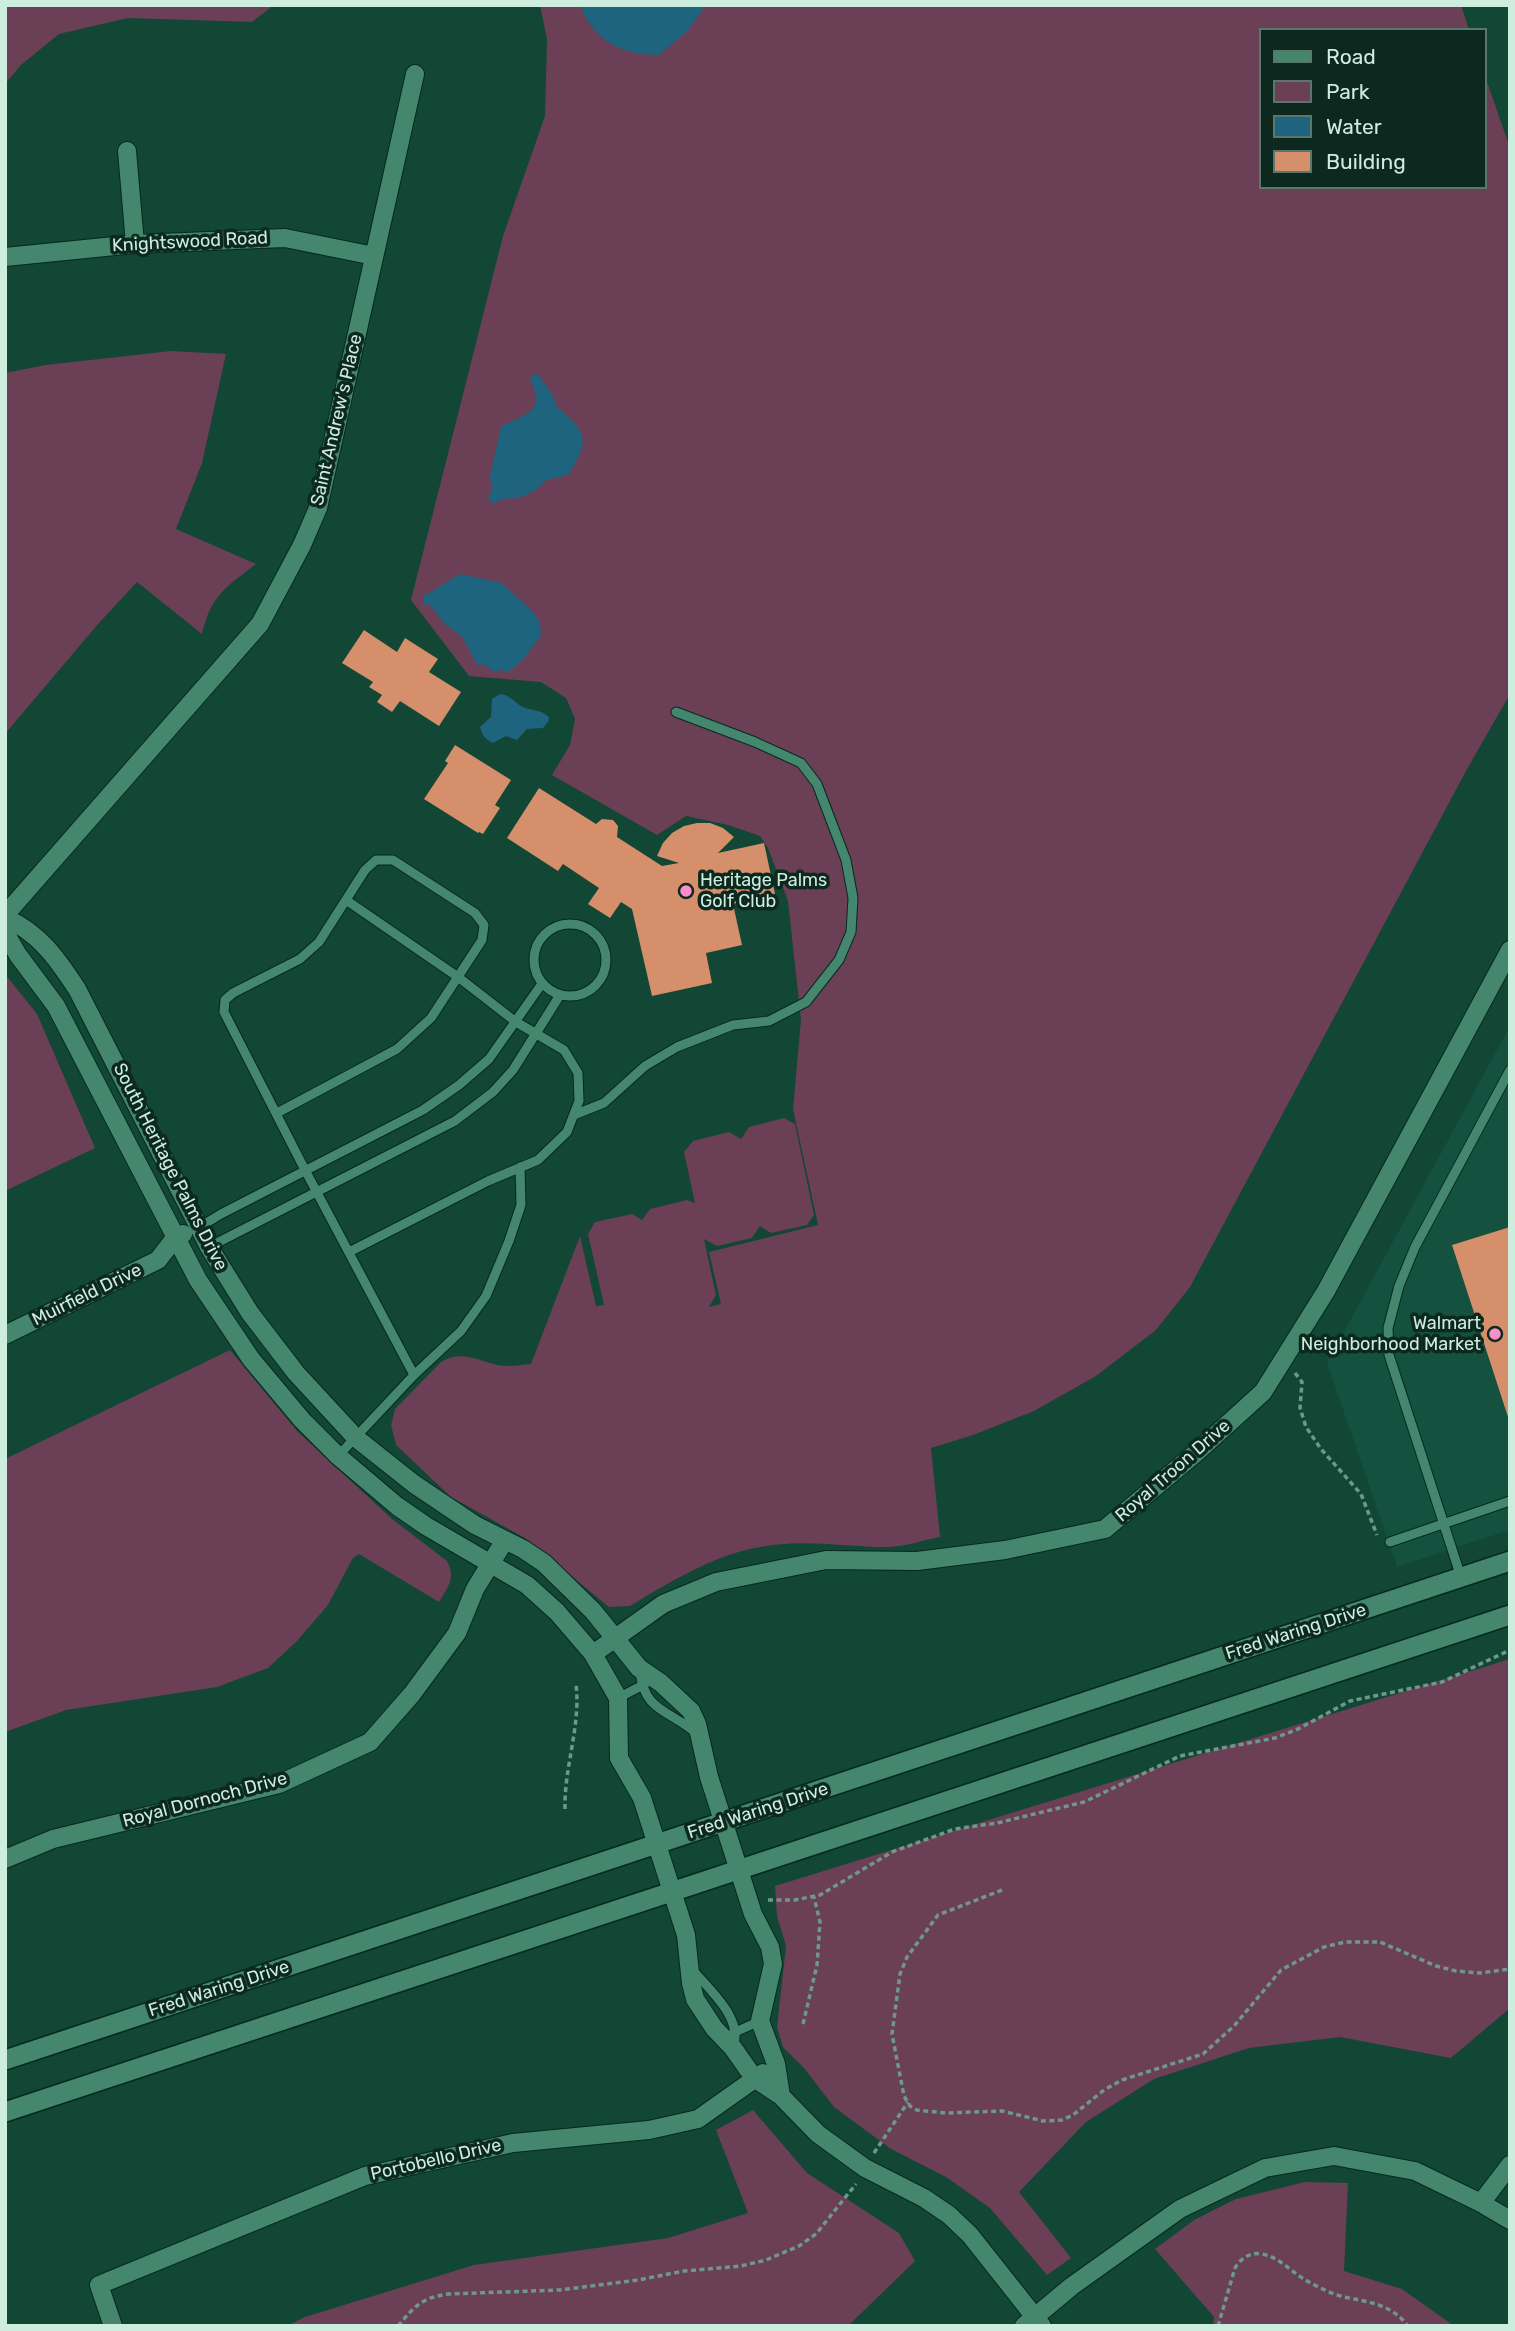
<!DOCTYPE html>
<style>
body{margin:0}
#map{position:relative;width:1515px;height:2331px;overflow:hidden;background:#124635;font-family:Rubik,sans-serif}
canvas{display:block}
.frame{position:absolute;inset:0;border:7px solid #cdeddf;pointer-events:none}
.legend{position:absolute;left:1259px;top:28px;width:228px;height:161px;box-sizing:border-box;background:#0d291f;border:2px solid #5a776c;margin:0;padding:9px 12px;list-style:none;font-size:21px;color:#cdeddf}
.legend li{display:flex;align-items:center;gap:14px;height:35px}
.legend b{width:35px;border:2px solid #5a776c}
</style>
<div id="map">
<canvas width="1515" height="2331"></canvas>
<div class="frame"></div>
<ul class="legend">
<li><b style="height:9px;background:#44866e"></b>Road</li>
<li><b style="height:19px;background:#6b3f56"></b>Park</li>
<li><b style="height:19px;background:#1e647e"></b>Water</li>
<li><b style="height:19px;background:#d58f6b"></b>Building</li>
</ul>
</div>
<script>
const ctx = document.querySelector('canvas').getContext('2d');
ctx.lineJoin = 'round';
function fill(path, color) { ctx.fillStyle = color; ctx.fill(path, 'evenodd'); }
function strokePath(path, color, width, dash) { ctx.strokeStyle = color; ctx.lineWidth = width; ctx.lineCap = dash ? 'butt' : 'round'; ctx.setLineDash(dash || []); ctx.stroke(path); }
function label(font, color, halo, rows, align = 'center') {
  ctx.font = font + ' Rubik,sans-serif'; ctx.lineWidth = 7; ctx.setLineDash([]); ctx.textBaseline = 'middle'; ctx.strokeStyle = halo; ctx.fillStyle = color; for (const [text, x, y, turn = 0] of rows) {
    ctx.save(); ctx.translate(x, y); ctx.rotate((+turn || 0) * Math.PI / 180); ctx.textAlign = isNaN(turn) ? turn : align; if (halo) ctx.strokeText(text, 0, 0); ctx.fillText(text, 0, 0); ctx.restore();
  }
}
const built = new Path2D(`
 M 1510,1026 L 1510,1530 L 1397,1567 L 1327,1363 Z`);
const green = new Path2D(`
 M 5,5 L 274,5 L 252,22 L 128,18 L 59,34 L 21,65 L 5,84 Z
 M 540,5 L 1461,5 L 1469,30 L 1261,30 L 1261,187 L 1485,187 L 1485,76 L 1510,148 L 1510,694 L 1466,771 L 1190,1287 L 1156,1330 L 1096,1376 L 1034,1411 L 973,1435 L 931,1448 L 940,1537 C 923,1540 904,1547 887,1547 C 849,1547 811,1540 773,1545 C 720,1551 675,1579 630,1606 L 609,1607 L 525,1538 L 451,1497 L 396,1445 L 391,1425 L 395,1409 L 441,1362 C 462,1350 476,1360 497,1365 C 507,1367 520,1365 531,1364 L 580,1236 L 596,1306 L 604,1305 L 588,1234 L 595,1222 L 632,1214 L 642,1220 L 650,1209 L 687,1200 L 695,1203 L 684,1152 L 693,1141 L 729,1132 L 741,1139 L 749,1127 L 784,1118 L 795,1124 L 814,1215 L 807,1225 L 771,1233 L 760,1226 L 752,1238 L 717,1246 L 704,1239 L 716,1295 L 709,1307 L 721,1304 L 709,1252 L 818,1225 L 793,1109 L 801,1020 L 788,901 L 768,848 L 760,836 L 728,825 L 686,816 L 657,835 L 552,775 L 570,745 L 575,719 L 566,698 L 541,682 L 469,676 L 411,600 L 503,236 L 545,116 L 547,39 Z
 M 171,351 L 226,354 L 202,463 L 176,529 L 256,564 C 226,587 211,595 202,634 L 137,582 L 98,624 L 5,734 L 5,373 L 46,365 Z
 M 5,974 L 37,1014 L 95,1148 L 5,1191 Z
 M 230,1350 L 298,1432 L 392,1519 L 447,1561 C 456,1578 448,1587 439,1602 L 359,1554 L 353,1558 L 328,1605 L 297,1641 L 268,1668 L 217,1687 L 66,1710 L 5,1732 L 5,1459 Z
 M 1510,1659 L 1510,2008 L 1451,2058 L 1340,2037 L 1249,2048 L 1154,2079 L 1086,2122 L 1019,2192 L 1071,2258 L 1047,2275 L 990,2208 L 946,2177 L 891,2149 L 834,2107 L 804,2068 L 783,2047 L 777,2027 L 786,1946 L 777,1916 L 775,1886 Z
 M 753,2110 L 807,2173 L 899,2233 L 915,2261 L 848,2326 L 287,2326 L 305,2317 L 474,2265 L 668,2238 L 748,2213 L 716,2130 Z
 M 1305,2182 L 1348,2183 L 1344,2271 L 1402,2289 L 1454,2326 L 1213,2326 L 1214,2317 L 1155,2249 L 1194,2220 L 1236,2199 Z`);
const water = new Path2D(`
 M 580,5 L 706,5 L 688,30 L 659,55 C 622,55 594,42 580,5 Z
 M 537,373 C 545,386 553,391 556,406 C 587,432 591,440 568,475 L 546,480 L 536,490 L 519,498 L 502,499 L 493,504 L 488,496 L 492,491 L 490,476 L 501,427 C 524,414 549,412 529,378 Z
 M 460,574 L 502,583 L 534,613 L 540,623 L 541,635 L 523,660 L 507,673 L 502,669 L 495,672 L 483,664 L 478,666 L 462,637 L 444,623 L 429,604 L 424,605 L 424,596 Z
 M 500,694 C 510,695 512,700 521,706 C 530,711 540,709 549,717 L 548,722 L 543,728 L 527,729 L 517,740 L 506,736 L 493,743 C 485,739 482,735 480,727 L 491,717 L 492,699 Z`);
const building = new Path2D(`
 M 364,630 L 397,652 L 405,638 L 438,659 L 429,672 L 461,692 L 439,726 L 400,701 L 392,712 L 377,702 L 382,695 L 369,687 L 373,682 L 342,663 Z
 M 455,745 L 511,780 L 495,805 L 500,808 L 483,834 L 479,832 L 478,833 L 424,799 L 448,763 L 445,761 Z
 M 539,788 L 596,824 L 602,819 L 613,820 L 618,826 L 617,837 L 662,866 L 679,863 L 657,856 L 663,843 L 672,833 L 684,826 L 697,823 L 710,823 L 723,828 L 734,837 L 718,853 L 764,843 L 775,894 L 733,904 L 742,945 L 706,953 L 712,983 L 652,996 L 632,909 L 621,902 L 610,918 L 588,904 L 599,888 L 563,864 L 558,871 L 507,838 Z
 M 1510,1227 L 1510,1420 L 1509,1420 L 1452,1245 Z`);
const path = new Path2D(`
 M 1295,1373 L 1302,1382 L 1300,1408 L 1306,1427 L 1321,1449 L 1361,1494 L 1377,1535
 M 565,1809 C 564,1767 581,1726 576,1684
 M 1002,1890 L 938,1915 L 907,1957 L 900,1974 L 892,2034 L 904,2096 L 910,2106 L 917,2110 L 946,2113 L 1002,2111 L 1043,2121 L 1062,2120 L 1073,2115 L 1104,2090 L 1122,2080 L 1203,2054 L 1234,2026 L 1281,1970 L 1324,1947 L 1345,1942 L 1380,1942 L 1436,1966 L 1456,1971 L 1480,1973 L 1510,1969
 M 768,1900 L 795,1900 L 820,1895 L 892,1852 L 955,1829 L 997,1823 L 1084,1802 L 1180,1756 L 1275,1738 L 1298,1729 L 1350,1701 L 1442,1682 L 1510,1650
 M 803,2024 L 817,1965 L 820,1922 L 814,1897
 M 874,2153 L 908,2102
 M 398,2326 C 415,2306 421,2298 448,2294 L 560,2290 L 638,2280 L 684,2271 L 741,2266 L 766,2260 L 799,2246 L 816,2234 L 856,2184
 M 1218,2326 L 1235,2268 C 1241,2258 1250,2252 1262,2254 C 1280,2257 1293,2274 1309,2282 C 1320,2288 1332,2294 1344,2297 C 1369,2302 1391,2304 1408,2326`);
const service = new Path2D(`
 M 346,900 L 458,977 L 516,1022 L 564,1050 L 578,1073 L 579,1101 L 567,1132 L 538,1160 L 488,1181 L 349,1252
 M534 960a36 36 0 1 1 72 0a36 36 0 1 1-72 0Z
 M 277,1113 L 397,1049 L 431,1018 L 482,940 L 484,925 L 475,913 L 393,860 L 376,860 L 365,870 L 319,942 L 300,959 L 233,993 L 225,1000 L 224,1012 L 305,1170 L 414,1375 L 338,1456
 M 574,1115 L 604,1103 L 645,1066 L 677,1047 L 733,1025 L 769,1021 L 806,1002 L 839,960 L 851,932 L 853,898 L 846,860 L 817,784 L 801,763 L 755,742 L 676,712
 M 198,1228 L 221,1214 L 423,1110 L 459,1085 L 489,1059 L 541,985
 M 209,1247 L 455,1121 L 493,1092 L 513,1070 L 560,995
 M 414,1375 L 461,1331 L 486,1296 L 509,1241 L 521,1205 L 520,1167
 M 1390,1542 L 1510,1501
 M 1461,1577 L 1389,1355 L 1388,1328 L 1399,1286 L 1415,1247 L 1510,1070
 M 640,1671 C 644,1713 671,1710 697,1734
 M 618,1698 L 645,1684
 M 692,1969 C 709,1990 744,2018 733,2048
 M 733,2033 L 760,2021`);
const minor = new Path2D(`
 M 127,151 L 135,244
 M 5,257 L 135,244 L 285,238 L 374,256
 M 5,915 L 260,624 L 302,545 L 318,508 L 415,74
 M 5,918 C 39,932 58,960 77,989 L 209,1247 L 250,1313 L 296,1373 L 356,1438 L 414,1484 L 475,1525 L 523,1549 L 544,1563 L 593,1611 L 639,1668 L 661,1683 L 691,1711 L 697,1724 L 709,1777 L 753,1914 L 770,1947 L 773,1964 L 760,2021 L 776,2064 L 781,2096
 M 5,928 L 7,936 L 18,955 L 56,1006 L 198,1280 L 251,1359 L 302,1420 L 338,1456 L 397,1506 L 426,1526 L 527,1585 L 557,1612 L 593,1654 L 618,1698 L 619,1758 L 642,1798 L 686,1935 L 691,1983 L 695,1999 L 714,2028 L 733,2048 L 754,2078 L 781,2096 L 818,2134 L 865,2168 L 924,2198 L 949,2215 L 970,2235 L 1042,2326
 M 5,1335 L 158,1260 L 175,1238 L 183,1234
 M 593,1654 L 663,1604 L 716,1582 L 826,1560 L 917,1561 L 1005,1550 L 1105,1529 L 1197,1452 L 1263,1392 L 1326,1291 L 1510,950
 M 5,1859 L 53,1839 L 279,1784 L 370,1742 L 412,1694 L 457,1633 L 475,1589 L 505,1540
 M 1481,2203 L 1510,2165
 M 113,2326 L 99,2285 L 365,2176 L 513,2143 L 649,2130 L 698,2119 L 763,2073
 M 1024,2326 L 1072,2286 L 1180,2209 L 1265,2168 L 1334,2156 L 1415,2171 L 1481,2203 L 1510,2220`);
const secondary = new Path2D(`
 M 5,2060 L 1510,1561
 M 5,2112 L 1510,1615`);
const markers = [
 [686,891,7,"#f98fc8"],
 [1495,1334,7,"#f98fc8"]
];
const streetNames = [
 ["Knightswood Road",190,242,-3],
 ["Saint Andrew's Place",337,420,-77],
 ["South Heritage Palms Drive",170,1167,63],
 ["Muirfield Drive",87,1295,-26],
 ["Royal Troon Drive",1173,1471,-41],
 ["Fred Waring Drive",1296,1632,-18],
 ["Royal Dornoch Drive",205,1800,-15],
 ["Fred Waring Drive",758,1811,-18],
 ["Fred Waring Drive",219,1989,-18],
 ["Portobello Drive",436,2160,-13]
];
const poiNames = [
 ["Heritage Palms",700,881],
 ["Golf Club",700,902],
 ["Walmart",1481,1324,"right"],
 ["Neighborhood Market",1481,1345,"right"]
];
fill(built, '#14513e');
fill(green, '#6b3f56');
fill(water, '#1e647e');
fill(building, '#d58f6b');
strokePath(service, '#052a1e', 11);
strokePath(minor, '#052a1e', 20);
strokePath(secondary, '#052a1e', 22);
strokePath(path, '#6e9889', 3.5, [5, 3.5]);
strokePath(service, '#44866e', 9);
strokePath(minor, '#44866e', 18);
strokePath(secondary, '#44866e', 19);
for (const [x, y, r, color] of markers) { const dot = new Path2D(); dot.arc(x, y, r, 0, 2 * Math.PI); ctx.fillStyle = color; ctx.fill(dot); strokePath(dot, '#0d291f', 2.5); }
label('18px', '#cdeddf', '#0d291f', streetNames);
label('18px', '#cdeddf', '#0d291f', poiNames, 'left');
</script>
